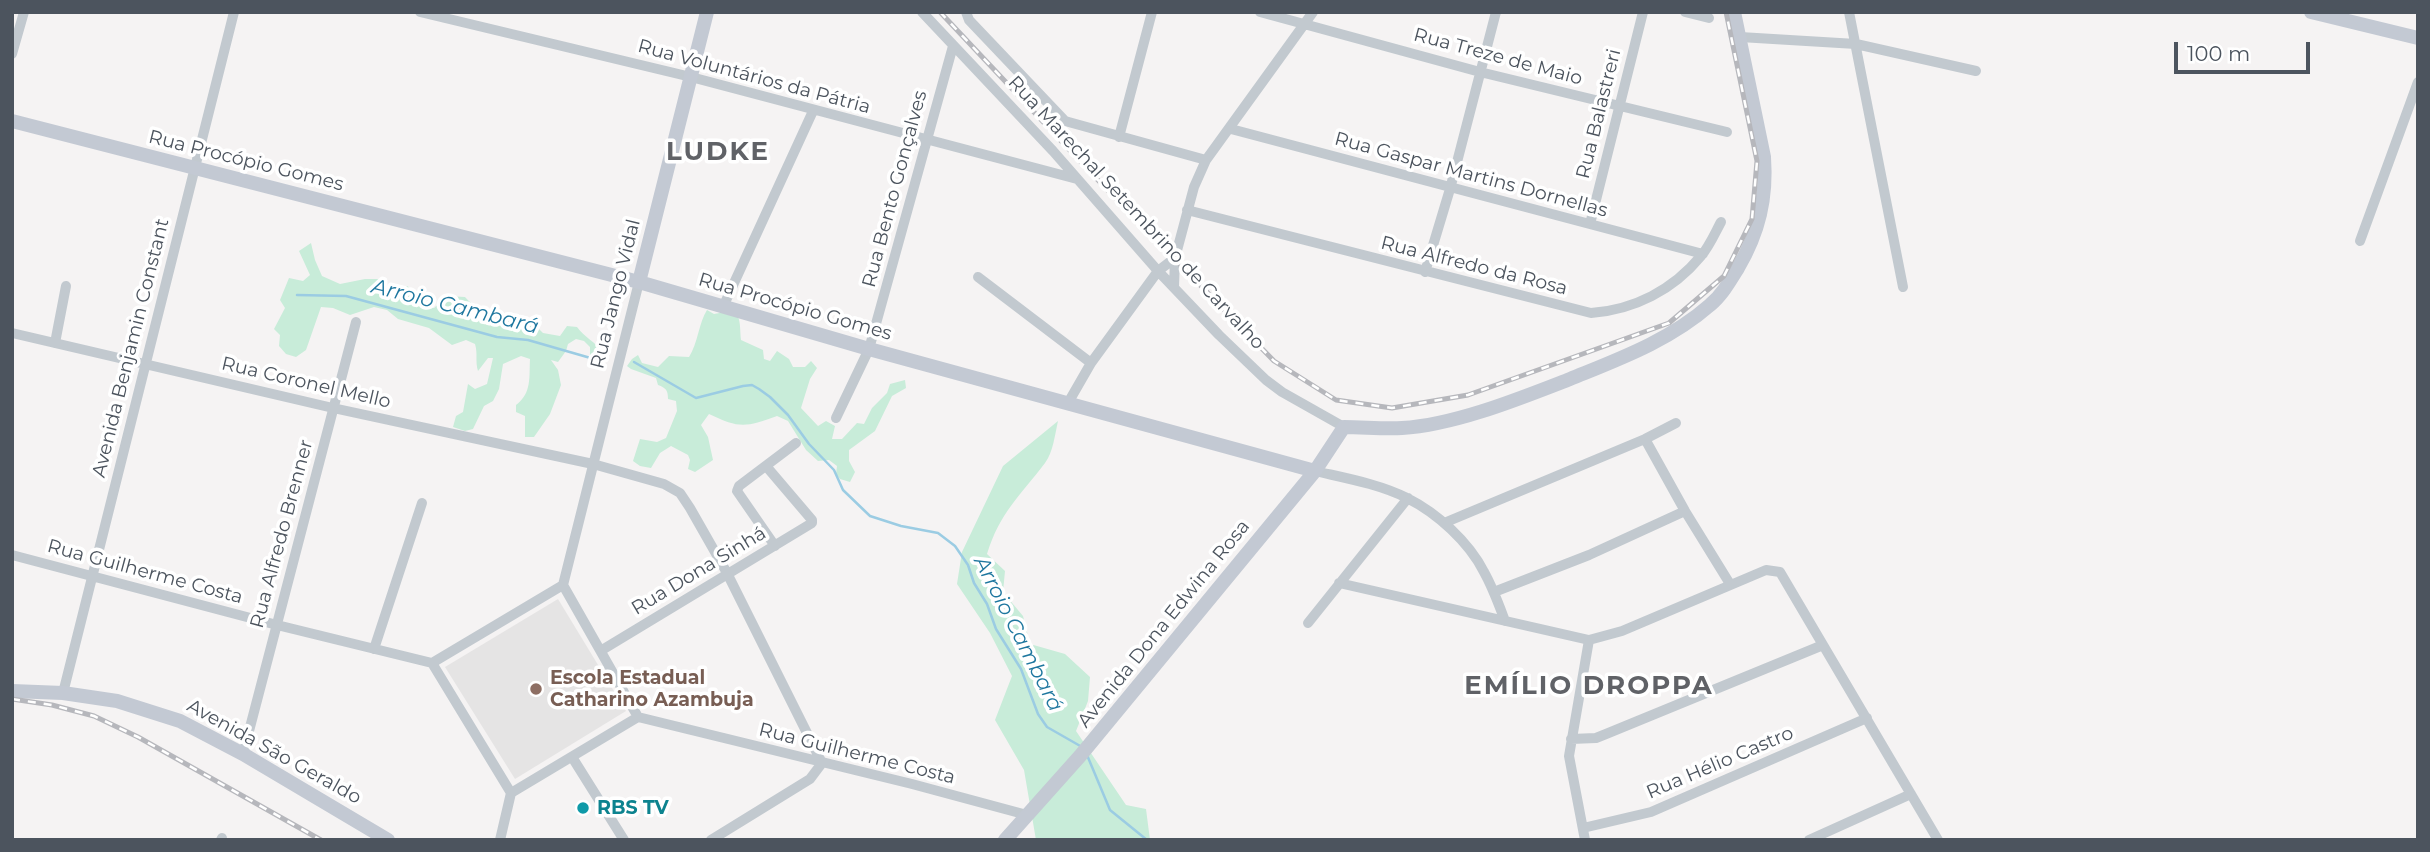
<!DOCTYPE html>
<meta charset="utf-8">
<style>
body{margin:0}
#map{position:relative;width:2430px;height:852px;overflow:hidden;background:#f5f3f3;font-family:Montserrat,sans-serif}
canvas{display:block}
.frame{position:absolute;inset:0;border:14px solid #4c545e;pointer-events:none}
.scale{position:absolute;left:2174px;top:42px;width:136px;height:32px;box-sizing:border-box;border:4px solid #4c545e;border-top:0;padding-left:9px;font-size:21px;line-height:24px;white-space:nowrap;color:#4c545e;-webkit-text-stroke:5px #fff;paint-order:stroke}
</style>
<div id="map">
<canvas width="2430" height="852"></canvas>
<div class="frame"></div>
<div class="scale">100 m</div>
</div>
<script>
const ctx = document.querySelector('canvas').getContext('2d');
ctx.lineJoin = 'round';
function fill(path, color) { ctx.fillStyle = color; ctx.fill(path, 'evenodd'); }
function strokePath(path, color, width, dash) { ctx.strokeStyle = color; ctx.lineWidth = width; ctx.lineCap = dash ? 'butt' : 'round'; ctx.setLineDash(dash || []); ctx.stroke(path); }
function label(font, color, halo, rows, align = 'center') {
  ctx.font = font + ' Montserrat,sans-serif'; ctx.lineWidth = 7; ctx.setLineDash([]); ctx.textBaseline = 'middle'; ctx.strokeStyle = halo; ctx.fillStyle = color; for (const [text, x, y, turn = 0] of rows) {
    ctx.save(); ctx.translate(x, y); ctx.rotate((+turn || 0) * Math.PI / 180); ctx.textAlign = isNaN(turn) ? turn : align; if (halo) ctx.strokeText(text, 0, 0); ctx.fillText(text, 0, 0); ctx.restore();
  }
}
const education = new Path2D(`
 M 558,599 L 626,711 L 515,779 L 445,667 Z`);
const green = new Path2D(`
 M 311,243 L 315,260 L 322,276 L 340,284 L 365,279 L 379,279 L 389,290 L 397,291 L 407,286 L 420,294 L 421,307 L 434,308 L 447,296 L 465,297 C 475,309 486,308 496,321 L 532,322 L 543,333 L 560,336 L 567,326 L 577,327 C 584,337 596,342 603,353 L 599,361 L 590,359 L 590,347 L 584,341 L 576,339 L 568,344 L 566,351 L 558,362 L 551,360 L 558,370 L 561,385 L 550,414 L 534,437 L 525,437 L 525,416 L 516,412 L 516,405 C 532,393 529,377 530,359 L 521,356 L 503,364 L 499,389 L 493,401 L 484,406 L 473,429 L 465,431 L 453,427 L 456,416 L 463,412 L 468,384 L 475,389 L 487,384 L 493,358 L 488,358 L 478,371 C 475,361 478,354 475,344 L 466,340 L 452,345 L 429,328 L 398,319 L 387,310 L 374,307 L 350,315 L 333,308 L 321,307 L 306,350 L 296,357 L 286,354 L 279,346 L 280,335 L 274,329 L 285,308 L 280,300 L 289,278 L 303,281 L 310,275 L 299,251 Z
 M 707,310 L 714,314 C 743,307 739,318 741,340 L 763,350 L 764,359 L 770,361 L 777,351 L 789,359 L 793,367 L 805,367 L 811,361 L 817,368 L 810,379 L 801,408 L 818,426 L 826,421 L 835,426 L 832,439 L 842,439 L 857,423 L 864,424 L 872,408 L 887,393 L 890,384 L 905,380 L 906,388 L 892,396 L 875,431 L 849,450 L 849,461 L 855,472 L 850,482 L 840,479 L 836,474 L 837,466 L 829,460 L 818,461 L 806,450 L 788,421 L 777,416 C 746,427 740,429 709,414 L 701,425 L 708,437 L 713,460 L 695,472 L 688,469 L 690,460 L 688,455 L 671,446 L 660,453 L 651,468 L 640,466 L 633,461 L 640,439 L 657,442 L 666,438 L 677,411 L 676,401 L 668,399 C 668,390 666,388 658,385 L 656,378 L 631,369 L 627,366 L 632,359 L 638,355 L 642,363 L 658,367 L 669,356 L 689,357 C 698,343 699,322 707,310 Z
 M 1058,421 C 1055,434 1053,453 1045,463 C 1020,496 1000,512 987,554 L 1005,571 L 1003,592 L 1023,616 L 1030,644 L 1065,654 L 1090,677 L 1088,701 L 1076,731 L 1126,805 L 1146,809 L 1150,840 L 1036,840 L 1024,770 L 995,720 L 1012,676 L 990,633 L 957,584 L 962,552 L 1003,466 Z`);
const stream = new Path2D(`
 M 297,295 L 346,296 L 497,337 L 528,340 L 594,359 L 604,355
 M 634,362 L 696,398 L 743,386 L 752,385 L 759,389 L 770,397 L 788,415 L 809,444 L 834,470 L 843,490 L 870,516 L 901,526 L 938,533 L 955,546 L 968,565 L 974,583 L 987,604 L 996,629 L 1021,669 L 1038,714 L 1047,727 L 1082,747
 M 1087,755 L 1110,810 L 1147,840`);
const street = new Path2D(`
 M 420,12 L 691,77 L 1077,179
 M 922,12 L 1053,151 L 1158,271 L 1219,335 L 1266,380 L 1282,392 L 1344,427
 M 966,12 L 969,20 L 1065,121 L 1206,160
 M 1260,12 L 1480,72 L 1727,132
 M 1685,12 L 1709,18
 M 1849,12 L 1903,287
 M 1740,37 L 1856,44 L 1976,71
 M 12,54 L 24,12
 M 1231,129 L 1703,254
 M 1119,137 L 1152,12
 M 1187,210 L 1591,313 C 1634,310 1673,290 1701,256 C 1709,247 1715,233 1721,222
 M 1590,224 L 1643,12
 M 2360,241 L 2418,82
 M 1425,272 L 1450,189 L 1496,12
 M 978,277 L 1091,363
 M 1174,287 L 1175,258
 M 723,307 L 813,111
 M 12,333 L 333,408 L 593,464 L 664,484 L 680,493 L 690,508 L 727,573 L 822,763 L 810,779 L 711,840
 M 55,343 L 66,286
 M 1068,403 L 1091,363 L 1158,271 L 1175,258 L 1194,187 L 1206,160 L 1313,12
 M 836,418 L 869,349 L 953,46
 M 1645,439 L 1685,511 L 1730,584
 M 1315,471 C 1345,478 1379,484 1407,498 C 1437,513 1469,542 1484,572 C 1493,588 1499,605 1505,621
 M 1444,523 L 1645,439 L 1676,423
 M 775,546 L 737,491 L 739,486 L 796,443
 M 12,555 L 277,625 L 432,663
 M 1339,583 L 1589,640 L 1622,631 L 1766,570 L 1780,572 L 1938,840
 M 563,585 L 639,282
 M 1494,592 L 1589,555 L 1685,511
 M 1308,623 L 1408,498
 M 374,649 L 422,503
 M 602,650 L 812,523 L 812,520 L 766,466
 M 63,693 L 234,12
 M 638,717 L 563,585 L 432,663 L 511,793 L 638,717 L 912,784 L 1027,815
 M 1571,739 L 1596,738 L 1606,734 L 1823,645
 M 243,754 L 356,322
 M 572,757 L 624,840
 M 1583,828 L 1651,812 L 1867,718
 M 221,840 L 222,838
 M 500,840 L 511,793
 M 1585,840 L 1569,756 L 1589,640
 M 1809,840 L 1911,794`);
const secondary = new Path2D(`
 M 2311,12 L 2418,38
 M 12,121 L 639,282 L 869,349 L 1315,471
 M 639,282 L 707,12
 M 12,691 L 63,693 L 117,701 L 180,721 L 243,754 L 388,840
 M 1005,840 L 1080,756 L 1315,471 L 1344,427 C 1363,427 1383,429 1402,428 C 1455,425 1521,398 1570,379 C 1619,359 1669,341 1710,305 C 1722,295 1730,281 1738,268 C 1759,232 1767,198 1764,157 L 1734,12`);
const rail = new Path2D(`
 M 940,12 L 1095,177 L 1274,361 L 1336,400 L 1392,408 L 1468,395 L 1669,323 L 1724,276 L 1752,219 L 1757,161 L 1726,12
 M 12,699 L 52,705 L 94,716 L 138,737 L 321,840`);
const markers = [
 [536,689,7,"#8d6e63"],
 [583,808,7,"#0f9aa8"]
];
const streetNames = [
 ["Rua Treze de Maio",1498,57,15],
 ["Rua Voluntários da Pátria",754,77,15],
 ["Rua Balastreri",1599,114,-76],
 ["Rua Procópio Gomes",246,161,14],
 ["Rua Gaspar Martins Dornellas",1471,175,15],
 ["Rua Bento Gonçalves",895,189,-75],
 ["Rua Marechal Setembrino de Carvalho",1136,213,47],
 ["Rua Alfredo da Rosa",1474,266,14],
 ["Rua Jango Vidal",616,294,-76],
 ["Rua Procópio Gomes",795,307,16],
 ["Avenida Benjamin Constant",131,348,-76],
 ["Rua Coronel Mello",306,383,13],
 ["Rua Alfredo Brenner",282,534,-75],
 ["Rua Dona Sinhá",699,571,-31],
 ["Rua Guilherme Costa",145,572,15],
 ["Avenida Dona Edwina Rosa",1164,624,-51],
 ["Avenida São Geraldo",274,752,29],
 ["Rua Guilherme Costa",857,754,14],
 ["Rua Hélio Castro",1720,763,-23]
];
const educationNames = [
 ["Escola Estadual",550,678],
 ["Catharino Azambuja",550,700]
];
const cultureNames = [
 ["RBS TV",597,808]
];
const waterNames = [
 ["Arroio Cambará",455,307,14],
 ["Arroio Cambará",1018,634,63]
];
const districtNames = [
 ["LUDKE",718,152],
 ["EMÍLIO DROPPA",1589,686]
];
fill(education, '#e5e4e4');
fill(green, '#c8ecd9');
strokePath(stream, '#9bcce3', 2.5);
strokePath(street, '#c2c9cf', 10);
strokePath(secondary, '#c3c9d3', 14);
strokePath(rail, '#b6b7bc', 5);
strokePath(rail, '#fff', 2.5, [8]);
for (const [x, y, r, color] of markers) { const dot = new Path2D(); dot.arc(x, y, r, 0, 2 * Math.PI); ctx.fillStyle = color; ctx.fill(dot); strokePath(dot, '#fff', 2.5); }
label('19px', '#4c545e', '#fff', streetNames);
label('bold 19px', '#785e54', '#fff', educationNames, 'left');
label('bold 19px', '#0d838f', '#fff', cultureNames, 'left');
label('italic 21px', '#1e779f', '#fff', waterNames);
ctx.letterSpacing = '2px';
label('bold 26px', '#606267', '#fff', districtNames);
ctx.letterSpacing = '0px';
</script>
